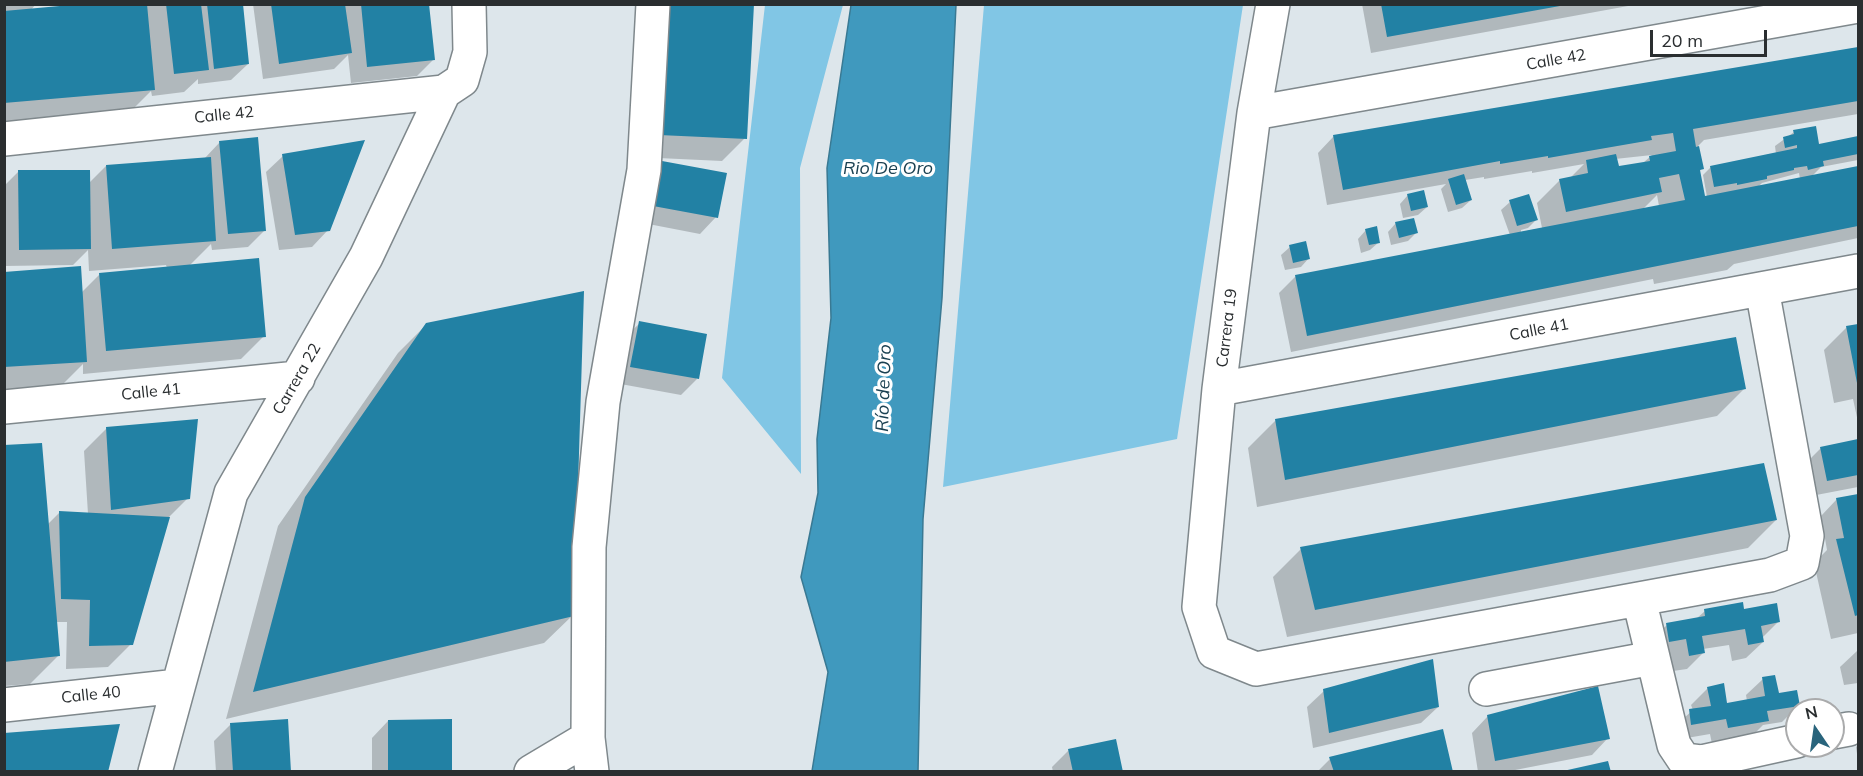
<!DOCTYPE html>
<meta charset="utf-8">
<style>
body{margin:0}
#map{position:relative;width:1863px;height:776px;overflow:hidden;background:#dde6eb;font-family:Mulish,sans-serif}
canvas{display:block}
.frame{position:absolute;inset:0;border:6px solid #2a2e30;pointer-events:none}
.north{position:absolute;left:1785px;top:698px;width:60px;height:60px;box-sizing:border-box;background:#fff;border:2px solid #aaabac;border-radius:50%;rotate:347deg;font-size:16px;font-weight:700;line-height:24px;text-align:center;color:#2a2e30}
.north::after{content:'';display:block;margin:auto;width:21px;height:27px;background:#29647c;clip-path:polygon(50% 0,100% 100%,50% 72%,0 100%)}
.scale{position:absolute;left:1650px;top:30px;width:117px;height:27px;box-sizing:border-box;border:3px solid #2a2e30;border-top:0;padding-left:8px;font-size:18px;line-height:21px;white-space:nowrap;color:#2a2e30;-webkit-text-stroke:4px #fff;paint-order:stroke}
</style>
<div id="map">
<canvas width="1863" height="776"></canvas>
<div class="frame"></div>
<div class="north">N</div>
<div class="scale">20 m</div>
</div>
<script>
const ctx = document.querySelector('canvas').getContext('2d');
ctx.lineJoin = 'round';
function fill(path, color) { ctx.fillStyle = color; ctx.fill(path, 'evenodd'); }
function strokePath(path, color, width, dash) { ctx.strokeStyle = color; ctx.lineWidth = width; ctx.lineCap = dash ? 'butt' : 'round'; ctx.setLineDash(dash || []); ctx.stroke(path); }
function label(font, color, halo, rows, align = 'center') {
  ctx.font = font + ' Mulish,sans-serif'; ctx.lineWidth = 6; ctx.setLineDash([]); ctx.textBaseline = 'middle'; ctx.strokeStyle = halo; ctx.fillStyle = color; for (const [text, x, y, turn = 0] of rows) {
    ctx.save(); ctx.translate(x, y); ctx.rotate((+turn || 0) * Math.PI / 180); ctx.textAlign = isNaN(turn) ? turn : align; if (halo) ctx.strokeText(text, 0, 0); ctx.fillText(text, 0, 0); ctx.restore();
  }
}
const green = new Path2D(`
 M 765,5 L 843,5 L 800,168 L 801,474 L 722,378 Z
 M 984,5 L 1243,5 L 1177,439 L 943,487 Z`);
const water = new Path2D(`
 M 851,5 L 956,5 L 942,298 L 923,519 L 918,771 L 812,771 L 828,672 L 801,577 L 818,493 L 817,439 L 831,318 L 827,168 Z`);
const shadow = new Path2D(`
 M 4,4 L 36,4 L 30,11 L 63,8 L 62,4 L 241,4 L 248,64 L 231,80 L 198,84 L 198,79 L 184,92 L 152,96 L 151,91 L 125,117 L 4,128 Z
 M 253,4 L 428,4 L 434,59 L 417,76 L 351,83 L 348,55 L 334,69 L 263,79 Z
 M 644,4 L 745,138 L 722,161 L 637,157 Z
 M 1362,4 L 1639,4 L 1371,53 Z
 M 1858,48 L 1858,114 L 1704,140 L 1698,146 L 1702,168 L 1699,172 L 1704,197 L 1707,197 L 1703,175 L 1711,167 L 1776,154 L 1775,146 L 1794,132 L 1818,146 L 1858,137 L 1858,160 L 1821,167 L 1812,176 L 1858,167 L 1858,238 L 1734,264 L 1727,270 L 1654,284 L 1653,279 L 1291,352 L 1279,293 L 1296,276 L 1510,235 L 1501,210 L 1510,202 L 1536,220 L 1528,228 L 1521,230 L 1521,232 L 1542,228 L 1537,203 L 1560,180 L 1570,178 L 1584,164 L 1532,173 L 1532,171 L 1484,179 L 1484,177 L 1465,180 L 1471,200 L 1462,208 L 1448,212 L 1441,189 L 1446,184 L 1327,205 L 1318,153 L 1334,136 ZM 1652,155 L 1643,163 L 1618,168 L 1615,159 ZM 1799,173 L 1800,179 L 1758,187 L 1762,183 ZM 1657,195 L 1659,206 L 1643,209 Z
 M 220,142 L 265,230 L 248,247 L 212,250 L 211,244 L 189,266 L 264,336 L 241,359 L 83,374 L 83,364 L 58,389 L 4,393 L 4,273 L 81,293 L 100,274 L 167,268 L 166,265 L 89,271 L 88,250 L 73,265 L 4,266 L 4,186 L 18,172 L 88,184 L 106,166 L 204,159 Z
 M 283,156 L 328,230 L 312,247 L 279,250 L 266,172 Z
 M 663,162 L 716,217 L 700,234 L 638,222 L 646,179 Z
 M 1408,195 L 1427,207 L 1418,215 L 1403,218 L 1400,204 Z
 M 1396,223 L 1416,233 L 1408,241 L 1391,245 L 1388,232 Z
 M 1366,230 L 1379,242 L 1370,250 L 1361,253 L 1358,239 Z
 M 1290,247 L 1309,258 L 1301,267 L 1285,270 L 1281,255 Z
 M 640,323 L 697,379 L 681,395 L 615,383 L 623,339 Z
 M 426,325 L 573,615 L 544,643 L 226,719 L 278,526 L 398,353 Z
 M 1858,325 L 1858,422 L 1853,399 L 1834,403 L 1824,350 L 1847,327 Z
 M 1745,388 L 1717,416 L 1257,507 L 1248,448 L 1276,420 Z
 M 107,428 L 188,498 L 168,518 L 131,644 L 108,667 L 66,669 L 67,622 L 55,622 L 58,656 L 30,684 L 4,686 L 4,447 L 47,525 L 60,512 L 88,514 L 84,451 Z
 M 1858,441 L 1858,487 L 1811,496 L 1805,464 L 1821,448 Z
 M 1858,495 L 1858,633 L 1831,639 L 1814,563 L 1827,550 L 1821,516 L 1837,499 Z
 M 1776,520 L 1748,548 L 1287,637 L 1273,577 L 1301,549 Z
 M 1705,611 L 1743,611 L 1778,622 L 1762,638 L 1763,642 L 1746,658 L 1732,661 L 1729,645 L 1703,649 L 1704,652 L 1687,669 L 1673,671 L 1670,655 L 1653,658 L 1650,641 L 1667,625 L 1696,619 Z
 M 1857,651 L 1858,651 L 1858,683 L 1844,685 L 1840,667 Z
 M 1763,679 L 1778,695 L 1799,705 L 1782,722 L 1763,725 L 1751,737 L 1712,744 L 1710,734 L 1675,740 L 1674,727 L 1693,710 L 1691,705 L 1708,688 L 1726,704 L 1747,701 L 1746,695 Z
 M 1324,691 L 1438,707 L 1421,723 L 1313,748 L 1307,707 Z
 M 1488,716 L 1608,738 L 1592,755 L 1505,772 L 1478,772 L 1472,733 Z
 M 388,721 L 451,772 L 372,772 L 372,738 Z
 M 231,724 L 289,772 L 216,772 L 214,741 Z
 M 1858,745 L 1858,761 L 1856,747 Z
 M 1069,750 L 1121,772 L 1053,772 L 1052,767 Z
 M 1330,759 L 1451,772 L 1317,772 Z`);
const building = new Path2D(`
 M 82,4 L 147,4 L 155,90 L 4,103 L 4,11 Z
 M 166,4 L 201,4 L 209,70 L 174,74 Z
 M 207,4 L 243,4 L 249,64 L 214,69 Z
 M 271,4 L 345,4 L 352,53 L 279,64 Z
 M 361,4 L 429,4 L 435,60 L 367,67 Z
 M 666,4 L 754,4 L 747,139 L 659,135 Z
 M 1381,4 L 1560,4 L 1560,6 L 1387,37 Z
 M 1858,47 L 1858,101 L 1693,129 L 1696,147 L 1699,146 L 1704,169 L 1700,170 L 1705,196 L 1858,166 L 1858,226 L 1307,336 L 1295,275 L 1685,200 L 1679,174 L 1659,178 L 1662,192 L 1566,212 L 1559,179 L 1588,173 L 1586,160 L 1616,154 L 1619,166 L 1650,161 L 1649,156 L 1676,151 L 1673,133 L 1651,136 L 1652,140 L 1548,158 L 1548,156 L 1500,164 L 1500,161 L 1343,190 L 1333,135 Z
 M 1816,126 L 1819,144 L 1858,136 L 1858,154 L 1823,161 L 1824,166 L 1808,170 L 1807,166 L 1794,168 L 1794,170 L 1767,176 L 1767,179 L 1737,185 L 1737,183 L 1714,187 L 1710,166 L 1797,148 L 1797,145 L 1785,148 L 1783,137 L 1794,134 L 1793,130 Z
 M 258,137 L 266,231 L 228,234 L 219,141 Z
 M 365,140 L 330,231 L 295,235 L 282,154 Z
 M 211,157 L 216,241 L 112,249 L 106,165 Z
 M 662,161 L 727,173 L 718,218 L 653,206 Z
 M 18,170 L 90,170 L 91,249 L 19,250 Z
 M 1464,174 L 1472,200 L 1456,205 L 1448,179 Z
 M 1424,190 L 1428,207 L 1411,211 L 1407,194 Z
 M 1529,194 L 1538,220 L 1517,226 L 1509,200 Z
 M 1414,218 L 1418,233 L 1399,238 L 1395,222 Z
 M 1377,226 L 1380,243 L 1369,245 L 1365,229 Z
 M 1306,241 L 1310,259 L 1293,263 L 1289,245 Z
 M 259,258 L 266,337 L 106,351 L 99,273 Z
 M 81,266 L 87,362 L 4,367 L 4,272 Z
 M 584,291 L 574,616 L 253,692 L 305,497 L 426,323 Z
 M 639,321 L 707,334 L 699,379 L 630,367 Z
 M 1858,324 L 1858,383 L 1857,383 L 1846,326 Z
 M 1736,337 L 1746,389 L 1285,480 L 1275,419 Z
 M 198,419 L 190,499 L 111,510 L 106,427 Z
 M 1858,439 L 1858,475 L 1827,481 L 1820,447 Z
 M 42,443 L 60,656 L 4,662 L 4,445 Z
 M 1764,463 L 1777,520 L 1315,610 L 1300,547 Z
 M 1858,494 L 1858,615 L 1855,616 L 1836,539 L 1844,538 L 1836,498 Z
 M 59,511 L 170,517 L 133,645 L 89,646 L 90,600 L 61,599 Z
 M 1743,602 L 1744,609 L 1777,603 L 1780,622 L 1761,626 L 1764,642 L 1748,645 L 1745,629 L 1702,636 L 1705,653 L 1689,656 L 1686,639 L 1669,642 L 1666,623 L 1705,616 L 1704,609 Z
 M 1433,659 L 1439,707 L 1329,733 L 1323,689 Z
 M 1775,675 L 1779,693 L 1797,690 L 1800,706 L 1767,711 L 1769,721 L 1728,728 L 1726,719 L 1691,725 L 1689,709 L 1711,706 L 1707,687 L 1724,683 L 1727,703 L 1765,696 L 1762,677 Z
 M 1598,686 L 1610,739 L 1495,761 L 1487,715 Z
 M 288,719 L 291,772 L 233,772 L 230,723 Z
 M 452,719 L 452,772 L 388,772 L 388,720 Z
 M 120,724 L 108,772 L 5,772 L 4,733 Z
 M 1443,729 L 1453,772 L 1334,772 L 1329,757 Z
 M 1116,739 L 1123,772 L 1073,772 L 1068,749 Z
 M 1608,761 L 1611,772 L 1563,772 L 1563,771 Z`);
const minor = new Path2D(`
 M 1273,4 L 1254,113 L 1219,389 L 1199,607 L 1214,652 L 1256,669 L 1770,575 L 1802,563 L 1807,536 L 1762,289
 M 1254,113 L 1858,6
 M 4,139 L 444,92
 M 1219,389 L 1858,271
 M 4,407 L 298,378
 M 1639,599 L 1674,745 L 1684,760 L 1701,762 L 1797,741
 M 1486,689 L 1653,658
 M 4,705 L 178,686
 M 1833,732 L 1849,729
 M 155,772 L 231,493 L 366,257 L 444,92 L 462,80 L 470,52 L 469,4
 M 531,772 L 588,738
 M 592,772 L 588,738 L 589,547 L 603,402 L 644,170 L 653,4`);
const streetNames = [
 ["Calle 42",1556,60,-10],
 ["Calle 42",224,115,-6],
 ["Carrera 19",1227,328,-83],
 ["Calle 41",1539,330,-11],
 ["Carrera 22",297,379,-60],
 ["Calle 41",151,392,-6],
 ["Calle 40",91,695,-6]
];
const waterNames = [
 ["Rio De Oro",888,169],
 ["Río de Oro",884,388,-88]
];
fill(green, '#81c6e5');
fill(water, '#4099be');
strokePath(water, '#397993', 1.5);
fill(shadow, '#0003');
fill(building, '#2281a4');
strokePath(minor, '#7f888c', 36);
strokePath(minor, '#fff', 33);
label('16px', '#2a2e30', '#fff', streetNames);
label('italic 18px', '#1b4152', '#fff', waterNames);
</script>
